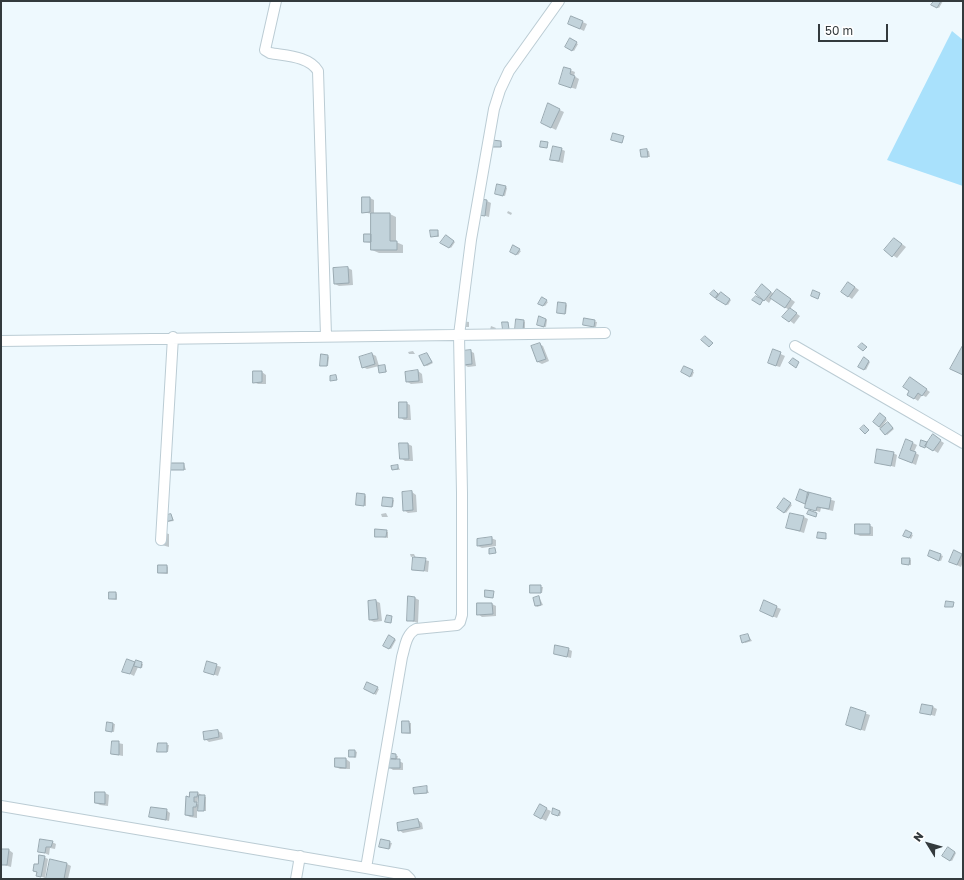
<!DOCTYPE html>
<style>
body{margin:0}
#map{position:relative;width:964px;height:880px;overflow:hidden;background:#eef9fe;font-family:"Golos Text",sans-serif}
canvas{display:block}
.frame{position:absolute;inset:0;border:2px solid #333a3d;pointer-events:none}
.north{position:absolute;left:908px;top:824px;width:40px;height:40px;-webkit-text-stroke:3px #fff;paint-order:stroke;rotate:307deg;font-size:11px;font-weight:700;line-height:16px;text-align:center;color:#333a3d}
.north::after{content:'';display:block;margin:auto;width:14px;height:18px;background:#333a3d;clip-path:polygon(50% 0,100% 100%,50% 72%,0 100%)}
.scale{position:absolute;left:818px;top:24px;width:70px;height:18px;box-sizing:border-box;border:2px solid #333a3d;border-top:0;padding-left:5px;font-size:12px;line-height:14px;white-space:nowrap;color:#333a3d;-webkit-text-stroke:3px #fff;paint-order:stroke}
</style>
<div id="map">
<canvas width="964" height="880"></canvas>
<div class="frame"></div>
<div class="north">N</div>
<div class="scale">50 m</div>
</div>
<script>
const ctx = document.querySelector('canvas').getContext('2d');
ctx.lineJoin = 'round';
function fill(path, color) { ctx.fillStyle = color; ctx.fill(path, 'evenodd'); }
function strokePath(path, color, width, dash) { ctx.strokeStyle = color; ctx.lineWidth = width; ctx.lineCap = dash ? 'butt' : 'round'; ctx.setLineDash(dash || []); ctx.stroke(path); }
const green = new Path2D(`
 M 952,31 L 963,40 L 963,186 L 887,160 Z`);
const shadow = new Path2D(`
 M 935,1 L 943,1 L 939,8 L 933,5 Z
 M 572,17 L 587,24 L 584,31 L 569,24 Z
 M 570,40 L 578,44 L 574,51 L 566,46 Z
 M 565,68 L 575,72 L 574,76 L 579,79 L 576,89 L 560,84 Z
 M 549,105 L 564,112 L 556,130 L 546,125 Z
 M 501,142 L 502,147 L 494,147 Z
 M 561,149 L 565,151 L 563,163 L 551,160 Z
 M 641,150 L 649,151 L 650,157 L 642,157 Z
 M 506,187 L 507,188 L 505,196 L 498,194 Z
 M 370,198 L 374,200 L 374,214 L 390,214 L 396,217 L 396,242 L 403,245 L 403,253 L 379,253 L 372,250 L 372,243 L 365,242 L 372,236 L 372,214 L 363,212 Z
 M 487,201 L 491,203 L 489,217 L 479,214 Z
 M 508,211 L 512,213 L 511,215 L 507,213 Z
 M 438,231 L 439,237 L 432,236 Z
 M 446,236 L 455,242 L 451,248 L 442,242 Z
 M 898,241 L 906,247 L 897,258 L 885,250 Z
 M 514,247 L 521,251 L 518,255 L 511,251 Z
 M 348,268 L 352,270 L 353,285 L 339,286 L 335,284 Z
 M 852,285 L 859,290 L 852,299 L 842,292 Z
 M 766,288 L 774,294 L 781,292 L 795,302 L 790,309 L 800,316 L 794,324 L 784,316 L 789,310 L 772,298 L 769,303 L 756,293 Z
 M 716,292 L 731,300 L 728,305 L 716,297 Z
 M 542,298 L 548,302 L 545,306 L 539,303 Z
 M 566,304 L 567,305 L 566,314 L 559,313 Z
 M 546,319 L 547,320 L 546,327 L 539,325 Z
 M 585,319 L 597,322 L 596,327 L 586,325 Z
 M 462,321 L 469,322 L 469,327 L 463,327 Z
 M 524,321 L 525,322 L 525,331 L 518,330 Z
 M 491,326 L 496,328 L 495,331 L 490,330 Z
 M 539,344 L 543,346 L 549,361 L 542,364 L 538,362 Z
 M 413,351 L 415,354 L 409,354 L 408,352 Z
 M 470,351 L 474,353 L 476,366 L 468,367 L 464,365 Z
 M 774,351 L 785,356 L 780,367 L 773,365 Z
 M 372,354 L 376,356 L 379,366 L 367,369 L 363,367 Z
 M 427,354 L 433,363 L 427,366 L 425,365 Z
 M 328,356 L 329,357 L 328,366 L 323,366 Z
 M 864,359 L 870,362 L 866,370 L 859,366 Z
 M 385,366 L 387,372 L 380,372 Z
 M 685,367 L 694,372 L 692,377 L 682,372 Z
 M 418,371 L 422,374 L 423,383 L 411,384 L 406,381 Z
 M 262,372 L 266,375 L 266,384 L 258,384 L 254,382 Z
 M 914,381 L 930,392 L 926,397 L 922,395 L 918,401 L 908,394 Z
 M 406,403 L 410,405 L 411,420 L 404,420 L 400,417 Z
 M 882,415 L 887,420 L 882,427 L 888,423 L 894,429 L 887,435 L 874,422 Z
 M 933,436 L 944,443 L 938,453 L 927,446 L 923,447 L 927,442 L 928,443 Z
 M 913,443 L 917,445 L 914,452 L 919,455 L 916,465 L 900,458 Z
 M 400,444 L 408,444 L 412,446 L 413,461 L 405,461 L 401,458 Z
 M 893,453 L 897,455 L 895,467 L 876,462 Z
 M 172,464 L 184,464 L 186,470 L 174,470 Z
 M 398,466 L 400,470 L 393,469 Z
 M 801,491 L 835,501 L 833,511 L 821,508 L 820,512 L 806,508 L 807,504 L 801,502 Z
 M 412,492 L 416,495 L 417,512 L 408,513 L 404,510 Z
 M 365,495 L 366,496 L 366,506 L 357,504 Z
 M 392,499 L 394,500 L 393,507 L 383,505 Z
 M 784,500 L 792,505 L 786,513 L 778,507 Z
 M 386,513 L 388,517 L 382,517 L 381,514 Z
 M 171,515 L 174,521 L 165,522 Z
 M 804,517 L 808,519 L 804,533 L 788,528 Z
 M 869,525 L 873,527 L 873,536 L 860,536 L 856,534 Z
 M 159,531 L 169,534 L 169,547 L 158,544 Z
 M 386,531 L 388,532 L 388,538 L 376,536 Z
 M 906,532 L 913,535 L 911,539 L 905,535 Z
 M 491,538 L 496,540 L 496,546 L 482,548 L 478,546 Z
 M 931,551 L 943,556 L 941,561 L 930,557 Z
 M 410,554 L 414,554 L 416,558 L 429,561 L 428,572 L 413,569 L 414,556 L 411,557 Z
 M 961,554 L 963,556 L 963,562 L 961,567 L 950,562 Z
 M 910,559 L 911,560 L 911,565 L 903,564 Z
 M 167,566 L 168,567 L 168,574 L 159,573 Z
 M 531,586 L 543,587 L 542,593 L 533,593 Z
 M 116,593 L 117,594 L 117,600 L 110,599 Z
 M 539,597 L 543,605 L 537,607 L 536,606 Z
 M 415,598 L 419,600 L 418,623 L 408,620 Z
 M 376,601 L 380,603 L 382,621 L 374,622 L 370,620 Z
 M 765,602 L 781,609 L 777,618 L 765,613 Z
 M 492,604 L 496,606 L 496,616 L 482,617 L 478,614 Z
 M 748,635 L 752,641 L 745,643 L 741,637 Z
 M 390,637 L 396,640 L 391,649 L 385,646 Z
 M 568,649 L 572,651 L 571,658 L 555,654 Z
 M 207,662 L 221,667 L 218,676 L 205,671 Z
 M 134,663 L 143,664 L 142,668 L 138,667 L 134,676 L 124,671 Z
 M 368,683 L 379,689 L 376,695 L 365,689 Z
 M 933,707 L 937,709 L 935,716 L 921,712 Z
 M 852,709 L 870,715 L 865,731 L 847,725 Z
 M 403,722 L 411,723 L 411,734 L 403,733 Z
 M 108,723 L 115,724 L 114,732 L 109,731 Z
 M 218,731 L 222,733 L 223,739 L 209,742 L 205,739 Z
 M 113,742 L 123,744 L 123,756 L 112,754 Z
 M 158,744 L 169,745 L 168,752 L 158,751 Z
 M 355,751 L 357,752 L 356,758 L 350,756 Z
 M 390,754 L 398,756 L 397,760 L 403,763 L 403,770 L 393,770 L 389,767 L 395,760 L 389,757 Z
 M 336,759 L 346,759 L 350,762 L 350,769 L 340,769 L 336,767 Z
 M 426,787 L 429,793 L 414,794 Z
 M 105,793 L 109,795 L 108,806 L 100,805 L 96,803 Z
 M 198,793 L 206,797 L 206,811 L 201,811 L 197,808 L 197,818 L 190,817 L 186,815 L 190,798 ZM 198,798 L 200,798 L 200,805 L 197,804 Z
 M 540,806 L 551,811 L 546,821 L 535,815 Z
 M 166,810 L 170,813 L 169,821 L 150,817 Z
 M 560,812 L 561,812 L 560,816 L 554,815 Z
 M 418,820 L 422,823 L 423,829 L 403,833 L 399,830 Z
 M 382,841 L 392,843 L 390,849 L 382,847 Z
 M 52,842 L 56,844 L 55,849 L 50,848 L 49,855 L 39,851 Z
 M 948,848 L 956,853 L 952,861 L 944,856 Z
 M 9,850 L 13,853 L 11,867 L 1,864 Z
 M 44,857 L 48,859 L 45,878 L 37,875 L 38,873 L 34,871 Z
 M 67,864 L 71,866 L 68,879 L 47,879 Z`);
const building = new Path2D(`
 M 934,1 L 941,1 L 937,8 L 931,5 Z
 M 571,16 L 583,21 L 580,29 L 568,24 Z
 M 570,38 L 577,42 L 572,51 L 565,47 Z
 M 564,67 L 571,69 L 570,74 L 575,76 L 571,88 L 559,84 Z
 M 548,103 L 560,109 L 551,128 L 541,123 Z
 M 613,133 L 624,136 L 622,143 L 611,140 Z
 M 492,140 L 501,141 L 501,147 L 492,147 Z
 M 541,141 L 548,142 L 547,148 L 540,147 Z
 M 553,146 L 562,148 L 559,161 L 550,160 Z
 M 647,149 L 648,157 L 641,157 L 640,150 Z
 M 497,184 L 506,186 L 503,196 L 495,194 Z
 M 362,197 L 370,197 L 370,212 L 362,213 Z
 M 481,199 L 487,200 L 485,216 L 478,215 Z
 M 371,213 L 390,213 L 390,241 L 397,241 L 397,250 L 371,250 Z
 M 430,230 L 438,230 L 438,236 L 431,237 Z
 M 364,234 L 371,234 L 371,242 L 364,242 Z
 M 446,235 L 454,241 L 449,248 L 440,243 Z
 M 894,238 L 902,244 L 892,257 L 884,250 Z
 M 513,245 L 520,249 L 516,255 L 510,252 Z
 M 348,267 L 349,283 L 334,284 L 333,268 Z
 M 848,282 L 855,287 L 848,297 L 841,292 Z
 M 762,284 L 771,292 L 764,301 L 755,293 Z
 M 777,289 L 791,299 L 785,308 L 770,298 Z
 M 714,290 L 718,294 L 715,298 L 710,294 Z
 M 813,290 L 820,293 L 818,299 L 811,296 Z
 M 721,292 L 730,299 L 726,305 L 716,299 Z
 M 756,296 L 763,300 L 760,305 L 752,300 Z
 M 542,297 L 547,300 L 543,306 L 538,304 Z
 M 558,302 L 566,303 L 565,314 L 557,313 Z
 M 790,308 L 797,313 L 789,322 L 782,317 Z
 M 539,316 L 546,319 L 544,327 L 537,325 Z
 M 584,318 L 595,320 L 594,327 L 583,325 Z
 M 516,319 L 524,320 L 523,330 L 515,330 Z
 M 502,322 L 508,322 L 509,329 L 503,330 Z
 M 705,336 L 713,343 L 709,347 L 701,340 Z
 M 540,343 L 546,359 L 537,362 L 531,346 Z
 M 862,343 L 867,347 L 863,351 L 858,347 Z
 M 963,345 L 963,375 L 950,369 Z
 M 773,349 L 781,352 L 776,366 L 768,363 Z
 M 471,350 L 472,364 L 463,365 L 462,351 Z
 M 372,353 L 375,364 L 362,368 L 359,357 Z
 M 427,353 L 432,362 L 424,366 L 419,356 Z
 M 321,354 L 328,355 L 327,366 L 320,366 Z
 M 864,357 L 869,361 L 864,370 L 858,367 Z
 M 793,358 L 799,362 L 796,368 L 789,363 Z
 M 385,365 L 386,372 L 379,373 L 378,366 Z
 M 684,366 L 693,370 L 690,377 L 681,372 Z
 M 418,370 L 419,381 L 406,382 L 405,372 Z
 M 253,371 L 262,371 L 262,382 L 253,383 Z
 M 336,375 L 337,380 L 330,381 L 330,376 Z
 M 910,377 L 927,389 L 922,396 L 918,393 L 914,399 L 907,395 L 909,391 L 903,387 Z
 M 399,402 L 407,402 L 407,418 L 399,418 Z
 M 880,413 L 886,418 L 879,427 L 873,422 Z
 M 888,422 L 893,428 L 885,435 L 880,429 Z
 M 864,425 L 869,430 L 865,434 L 860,429 Z
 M 933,434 L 941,440 L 933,451 L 925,446 Z
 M 906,439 L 913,442 L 910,450 L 916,452 L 912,463 L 899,458 Z
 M 921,440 L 927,442 L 925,448 L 920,446 Z
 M 399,443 L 408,443 L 409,459 L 400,459 Z
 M 877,449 L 894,452 L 891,466 L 875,463 Z
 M 171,463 L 184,463 L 184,470 L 171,470 Z
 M 398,465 L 398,469 L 392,470 L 391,466 Z
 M 800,489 L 809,493 L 805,504 L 796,500 Z
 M 412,491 L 413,510 L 403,511 L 402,492 Z
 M 808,492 L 831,498 L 829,509 L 817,507 L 816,511 L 805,508 Z
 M 357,493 L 365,494 L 364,506 L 356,505 Z
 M 383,497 L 393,498 L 392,507 L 382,506 Z
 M 784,498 L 791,503 L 784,513 L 777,508 Z
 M 809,510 L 817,513 L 816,517 L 807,514 Z
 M 790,513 L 804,516 L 800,531 L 786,528 Z
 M 171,514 L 173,520 L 165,522 L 163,516 Z
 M 855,524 L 870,524 L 870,534 L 855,534 Z
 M 375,529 L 387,530 L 386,537 L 375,537 Z
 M 906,530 L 912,533 L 909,538 L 903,536 Z
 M 818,532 L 826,533 L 826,539 L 817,538 Z
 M 492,537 L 492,544 L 477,546 L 477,539 Z
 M 495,548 L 496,553 L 489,554 L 489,549 Z
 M 930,550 L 941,554 L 939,561 L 928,556 Z
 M 954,550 L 962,554 L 957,565 L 949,562 Z
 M 413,557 L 426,558 L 424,571 L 412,570 Z
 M 902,558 L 910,558 L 909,565 L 902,564 Z
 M 158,565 L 167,565 L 167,573 L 158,573 Z
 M 530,585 L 541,585 L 541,593 L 530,593 Z
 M 485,590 L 494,591 L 493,598 L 485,597 Z
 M 109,592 L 116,592 L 116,599 L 109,599 Z
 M 408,596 L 415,597 L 414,621 L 407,621 Z
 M 539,596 L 541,605 L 535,606 L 533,598 Z
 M 376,600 L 378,619 L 369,620 L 368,601 Z
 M 764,600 L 777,606 L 773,617 L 760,611 Z
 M 946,601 L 954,602 L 953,607 L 945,607 Z
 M 477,603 L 492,603 L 493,614 L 477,615 Z
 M 387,615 L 392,616 L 391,623 L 385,622 Z
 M 748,634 L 750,640 L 742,643 L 740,636 Z
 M 389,635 L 395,639 L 389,649 L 383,646 Z
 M 555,645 L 569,648 L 567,657 L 554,654 Z
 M 127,659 L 135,662 L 130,674 L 122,672 Z
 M 136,660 L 142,662 L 141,668 L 134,666 Z
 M 207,661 L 217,664 L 214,675 L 204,672 Z
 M 367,682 L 378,687 L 374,694 L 364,689 Z
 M 922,704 L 933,706 L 931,715 L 920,713 Z
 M 851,707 L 866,712 L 861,730 L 846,725 Z
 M 402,721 L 409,721 L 410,733 L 402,733 Z
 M 107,722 L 113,723 L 112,732 L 106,731 Z
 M 218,730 L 219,737 L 204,740 L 203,732 Z
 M 112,741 L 119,741 L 119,755 L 111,754 Z
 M 158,743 L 167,743 L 167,752 L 157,752 Z
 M 349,750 L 355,750 L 355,757 L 349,757 Z
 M 389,753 L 396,754 L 396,759 L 388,758 Z
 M 335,758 L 346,758 L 346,768 L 335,767 Z
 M 388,759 L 400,759 L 400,768 L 388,768 Z
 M 427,786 L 427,793 L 414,794 L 413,788 Z
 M 95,792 L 105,792 L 105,804 L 95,803 Z
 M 190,792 L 198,792 L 197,797 L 194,797 L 194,802 L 197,802 L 196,807 L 193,807 L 193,816 L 185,815 L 186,796 L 189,797 Z
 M 199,795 L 205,795 L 204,811 L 198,811 Z
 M 540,804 L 547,808 L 541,819 L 534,815 Z
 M 151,807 L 167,809 L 166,820 L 149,817 Z
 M 553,808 L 560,811 L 558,816 L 552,814 Z
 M 418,819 L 420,827 L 398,831 L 397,823 Z
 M 40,839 L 53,841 L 51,847 L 46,847 L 45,853 L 38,852 Z
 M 381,839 L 390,841 L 389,849 L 379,847 Z
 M 948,847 L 955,852 L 950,861 L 942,856 Z
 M 1,849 L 9,849 L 7,865 L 1,865 Z
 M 39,855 L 45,856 L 41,877 L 36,876 L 37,872 L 33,871 L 34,864 L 38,864 Z
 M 50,859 L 67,863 L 64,879 L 46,879 Z`);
const minor = new Path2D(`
 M 276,1 L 265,50 L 270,53 C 286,56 309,56 318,71 L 326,336
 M 1,341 L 605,333
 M 795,346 L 963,443
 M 161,540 L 173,337
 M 1,806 L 366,868 L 406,875 L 410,879
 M 366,868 L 402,657 C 405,647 406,634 416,629 L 457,625 L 460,622 L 462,615 L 462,493 L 459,335 L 471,240 L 494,109 L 500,90 L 509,71 L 559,1
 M 296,879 L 300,856`);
fill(green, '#a9e1fc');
fill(shadow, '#0003');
fill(building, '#c2d3db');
strokePath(building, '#99a9b1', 1);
strokePath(minor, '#bbccd4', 12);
strokePath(minor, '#fff', 10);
</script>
